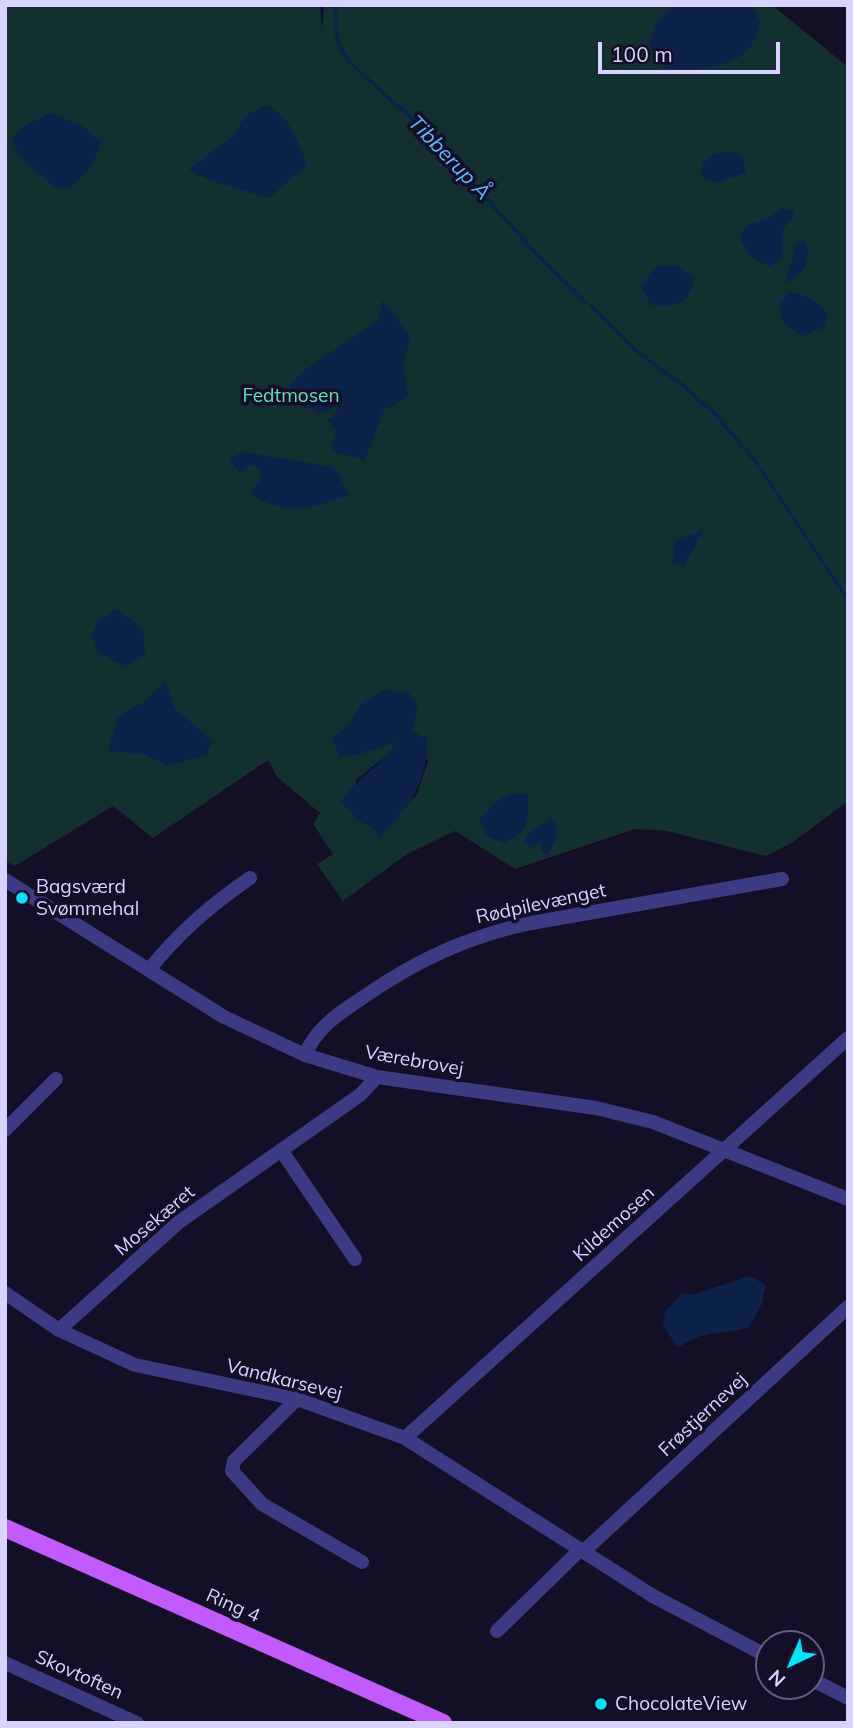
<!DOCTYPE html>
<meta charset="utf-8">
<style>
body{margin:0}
#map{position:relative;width:853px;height:1728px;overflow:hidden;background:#130f26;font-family:Mulish,sans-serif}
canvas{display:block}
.frame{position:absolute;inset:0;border:7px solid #d9d4ff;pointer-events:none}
.north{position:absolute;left:755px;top:1630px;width:70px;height:70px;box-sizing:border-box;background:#130f26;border:2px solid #625e7d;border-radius:50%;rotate:224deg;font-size:19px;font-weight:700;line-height:28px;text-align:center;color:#d9d4ff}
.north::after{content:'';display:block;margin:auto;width:24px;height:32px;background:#00e5ff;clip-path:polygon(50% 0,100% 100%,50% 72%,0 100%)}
.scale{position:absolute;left:598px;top:42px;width:182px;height:32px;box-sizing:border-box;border:4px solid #d9d4ff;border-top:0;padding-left:9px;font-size:21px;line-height:24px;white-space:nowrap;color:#d9d4ff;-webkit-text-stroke:5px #130f26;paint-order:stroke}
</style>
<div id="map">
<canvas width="853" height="1728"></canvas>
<div class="frame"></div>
<div class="north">N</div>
<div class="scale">100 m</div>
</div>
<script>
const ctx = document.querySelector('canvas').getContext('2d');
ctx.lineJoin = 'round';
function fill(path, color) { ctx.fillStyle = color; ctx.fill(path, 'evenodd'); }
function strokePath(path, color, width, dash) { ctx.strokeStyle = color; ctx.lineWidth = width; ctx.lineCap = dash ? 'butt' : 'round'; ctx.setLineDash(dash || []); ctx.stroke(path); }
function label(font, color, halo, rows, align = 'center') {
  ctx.font = font + ' Mulish,sans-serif'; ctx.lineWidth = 7; ctx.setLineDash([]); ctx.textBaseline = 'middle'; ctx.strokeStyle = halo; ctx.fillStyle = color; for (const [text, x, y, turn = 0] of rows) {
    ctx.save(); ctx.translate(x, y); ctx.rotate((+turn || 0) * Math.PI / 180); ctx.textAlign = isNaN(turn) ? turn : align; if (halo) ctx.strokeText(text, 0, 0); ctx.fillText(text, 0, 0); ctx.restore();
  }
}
const green = new Path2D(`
 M 5,5 L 320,5 L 322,31 L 324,5 L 772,5 L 848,67 L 848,801 L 793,842 L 766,856 L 667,831 L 635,829 L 515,869 L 455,831 L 407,854 L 343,901 L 317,864 L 333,854 L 313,824 L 320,813 L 277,777 L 268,760 L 153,838 L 113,806 L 15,866 L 5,861 ZM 418,708 L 411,731 L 428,761 L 417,794 L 379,836 L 374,828 L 355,818 L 356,780 L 387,755 L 398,741 L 355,755 L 333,737 L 349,726 Z`);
const water = new Path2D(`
 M 674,5 L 751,5 L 761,23 C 758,30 756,38 752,44 C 735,70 691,71 664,68 L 649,46 L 655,24 Z
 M 266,105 C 290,115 297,142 308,164 L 269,198 C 248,191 201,181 189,169 L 232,137 L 246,115 Z
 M 49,113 L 81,125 L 101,141 C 97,161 84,174 70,189 L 53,187 C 38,169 19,162 12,139 L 23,127 Z
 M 730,152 L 743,156 L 746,172 L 718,183 L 701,177 L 701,163 L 713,154 Z
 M 780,208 L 795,211 L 783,230 L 783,256 L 771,267 L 749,256 L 740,238 L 746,226 L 772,216 Z
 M 805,241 C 812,261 804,276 785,283 L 797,242 Z
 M 666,265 L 676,265 L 694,277 C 692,303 675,309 651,305 L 641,287 L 654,268 Z
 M 788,292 C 806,294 815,300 827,313 L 826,326 L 802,336 L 782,321 L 780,302 Z
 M 383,300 L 411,337 L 403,363 L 408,396 L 384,410 L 365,460 L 331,451 L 336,431 L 327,420 L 336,415 L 338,406 L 320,413 L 311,408 L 306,409 L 296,402 L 289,385 L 305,370 L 378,321 Z
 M 243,452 L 334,467 L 349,495 C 305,511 292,516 249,494 L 260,480 L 261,471 L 253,465 L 239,472 L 228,458 Z
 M 704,530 L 684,566 L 672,564 L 675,540 Z
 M 117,609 L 143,629 L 145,656 L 125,666 L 98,653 L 91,636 L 98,620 Z
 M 165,681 L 175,709 L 213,741 L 207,754 L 169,766 L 143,754 L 108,751 L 118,717 L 147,700 Z
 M 384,690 L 409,693 L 418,708 L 411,731 L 427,738 C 429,780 409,809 379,837 L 374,828 L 355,818 L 341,801 C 359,776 382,765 397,742 L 355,755 L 339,756 L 332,737 L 349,726 L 360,704 Z
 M 513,793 L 527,794 C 531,817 527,836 503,843 L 487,836 L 479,820 L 497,800 Z
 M 552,819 C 562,832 555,844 547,855 L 542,853 L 540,841 L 530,848 L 524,841 L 531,831 Z
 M 750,1276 L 766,1285 L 761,1306 L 749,1327 C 719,1336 704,1329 678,1348 L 663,1326 L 665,1312 L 682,1293 L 692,1295 Z`);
const stream = new Path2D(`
 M 335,5 L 337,39 L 347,60 L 420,126 L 535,252 L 586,302
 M 591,306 L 635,350 L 685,387 L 716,415 L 755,461 L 848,600`);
const minor = new Path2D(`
 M 5,880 L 224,1017 L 305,1055 L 377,1077 L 596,1108 L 653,1122 L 848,1199
 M 149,970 C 179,932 211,905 250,878
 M 305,1055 C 317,1026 340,1013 365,996 C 417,960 469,936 531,923 L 782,879
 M 5,1130 L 56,1079
 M 281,1150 L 355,1259
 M 5,1293 L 59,1330 L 135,1365 L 297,1399 L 405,1438 L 653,1596 L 769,1657
 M 59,1330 L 179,1222 L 360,1095 L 377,1077
 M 297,1399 L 234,1461 L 232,1471 L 262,1504 L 362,1562
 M 405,1438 L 848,1038
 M 584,1551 L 848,1307
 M 497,1631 L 581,1549
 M 5,1663 L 137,1723
 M 811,1679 L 848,1698`);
const major = new Path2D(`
 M 5,1528 L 443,1723`);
const markers = [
 [22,898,7,"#00e5ff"],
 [601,1704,7,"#00e5ff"]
];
const parkNames = [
 ["Fedtmosen",291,396]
];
const poiNames = [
 ["Bagsværd",36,887],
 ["Svømmehal",36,909],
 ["ChocolateView",615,1704]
];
const streetNames = [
 ["Rødpilevænget",541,904,-12],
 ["Værebrovej",414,1061,10],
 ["Mosekæret",155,1221,-40],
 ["Kildemosen",614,1224,-42],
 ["Vandkarsevej",284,1380,14],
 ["Frøstjernevej",703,1415,-43],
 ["Ring 4",233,1606,24],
 ["Skovtoften",79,1675,24]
];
const waterNames = [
 ["Tibberup Å",449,158,46]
];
fill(green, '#12302f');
fill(water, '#0c2248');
strokePath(stream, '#0c2248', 3.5);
strokePath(minor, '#3d3a85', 14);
strokePath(major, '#c25bff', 18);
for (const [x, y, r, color] of markers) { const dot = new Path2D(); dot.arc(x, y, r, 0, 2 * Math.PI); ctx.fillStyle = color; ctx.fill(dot); strokePath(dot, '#130f26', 2.5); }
label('19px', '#5fe0c0', '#130f26', parkNames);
label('19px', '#d9d4ff', '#130f26', poiNames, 'left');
label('19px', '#d9d4ff', '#130f26', streetNames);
label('italic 21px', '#62b6ff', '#130f26', waterNames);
</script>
